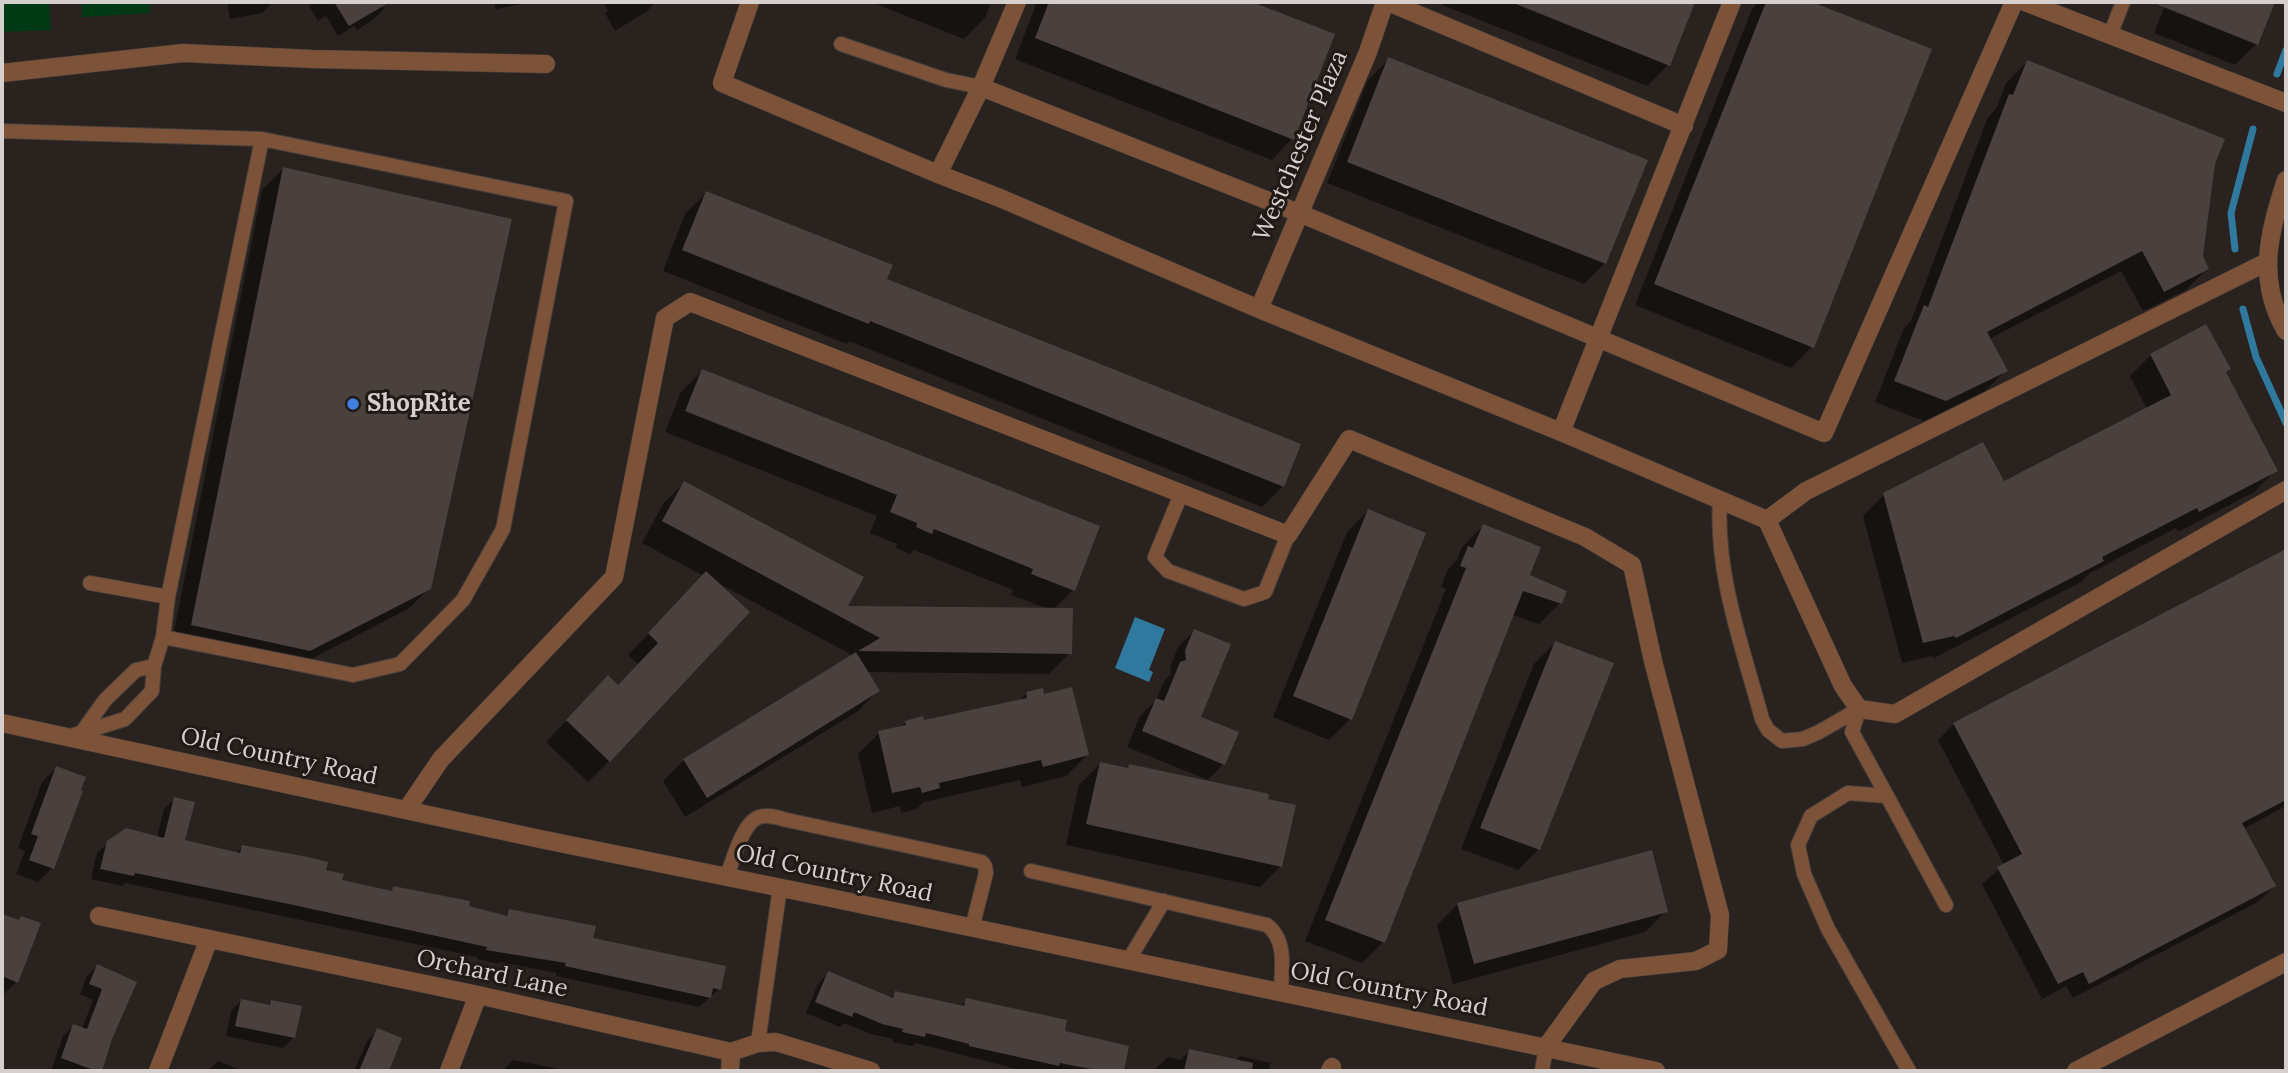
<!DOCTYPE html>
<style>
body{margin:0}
#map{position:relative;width:2288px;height:1073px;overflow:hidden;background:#2a221f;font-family:Lora,serif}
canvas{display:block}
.frame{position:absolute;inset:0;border:4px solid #d5d0cd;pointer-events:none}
</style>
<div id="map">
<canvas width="2288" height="1073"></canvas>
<div class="frame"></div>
</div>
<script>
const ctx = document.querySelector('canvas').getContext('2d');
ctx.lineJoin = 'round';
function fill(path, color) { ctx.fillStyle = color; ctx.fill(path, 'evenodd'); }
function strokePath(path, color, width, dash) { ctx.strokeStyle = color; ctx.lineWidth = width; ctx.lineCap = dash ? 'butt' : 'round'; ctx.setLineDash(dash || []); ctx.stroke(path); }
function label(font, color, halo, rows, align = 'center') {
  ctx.font = font + ' Lora,serif'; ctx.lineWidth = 6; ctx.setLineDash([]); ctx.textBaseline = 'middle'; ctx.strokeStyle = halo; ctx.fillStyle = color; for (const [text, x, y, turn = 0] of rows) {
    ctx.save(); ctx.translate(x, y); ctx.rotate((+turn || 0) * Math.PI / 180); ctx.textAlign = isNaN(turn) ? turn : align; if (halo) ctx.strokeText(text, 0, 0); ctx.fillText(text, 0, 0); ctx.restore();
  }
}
const green = new Path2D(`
 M 2,2 L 49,2 L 51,30 L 2,32 Z
 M 82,2 L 150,2 L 150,13 L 82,17 Z`);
const water = new Path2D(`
 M 1135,617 L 1165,629 L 1149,670 L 1153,672 L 1149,682 L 1115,668 Z`);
const shadow = new Path2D(`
 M 227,2 L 272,2 L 272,3 L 262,13 L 230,19 Z
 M 314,2 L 380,2 L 384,9 L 374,19 L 357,30 L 354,26 L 338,36 L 326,16 L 318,21 L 309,6 Z
 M 494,2 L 533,2 L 496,9 Z
 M 603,2 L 656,2 L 647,11 L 615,31 L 605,13 L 608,10 Z
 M 871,2 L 991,2 L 985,18 L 964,39 Z
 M 1037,2 L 1247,2 L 1333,35 L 1292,139 L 1272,160 L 1015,59 Z
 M 1443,2 L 1694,2 L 1668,65 L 1647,86 L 1442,5 Z
 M 1759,2 L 1807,2 L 1930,50 L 1812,347 L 1791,368 L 1635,305 L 1752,9 Z
 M 2167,2 L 2273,2 L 2256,44 L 2235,65 L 2154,33 Z
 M 1389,59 L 1605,263 L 1584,284 L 1327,183 L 1368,80 Z
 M 2027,62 L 2213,163 L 2202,257 L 2207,269 L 2186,290 L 2143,311 L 2121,271 L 1989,339 L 2006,370 L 1985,391 L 1924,421 L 1875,402 L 1904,328 L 1911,321 L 1988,117 L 1996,109 L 2006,83 Z
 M 283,169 L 430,588 L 408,609 L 288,671 L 171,646 L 262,190 Z
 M 706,193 L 885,280 L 1283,486 L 1262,507 L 849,341 L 847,344 L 663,271 L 685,214 Z
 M 2151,355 L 2225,373 L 2275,471 L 2254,492 L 2178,532 L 2176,528 L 2090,573 L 2081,582 L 1934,658 L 1932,656 L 1902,663 L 1863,516 L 1884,495 L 2003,483 L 2147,409 L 2130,376 Z
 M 702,371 L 1073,590 L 1054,609 L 1070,653 L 1049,674 L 866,672 L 878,691 L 857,712 L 685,817 L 663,781 L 684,760 L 854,656 L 718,583 L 609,761 L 588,782 L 546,742 L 587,699 L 617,687 L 639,665 L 628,655 L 704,576 L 642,543 L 663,504 L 684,483 L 845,607 L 1048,609 L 1011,595 L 1013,590 L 914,550 L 910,554 L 896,548 L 897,544 L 870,533 L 877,516 L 665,432 L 681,392 Z
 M 1368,511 L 1350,719 L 1329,740 L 1273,717 L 1347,532 Z
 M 1483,526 L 1528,576 L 1565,592 L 1560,603 L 1539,624 L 1512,615 L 1383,942 L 1362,963 L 1305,941 L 1446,589 L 1441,587 L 1448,569 L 1457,560 L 1462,547 Z
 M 2286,551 L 2286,806 L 2243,829 L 2274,886 L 2258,902 L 2073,998 L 2066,986 L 2042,999 L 1982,884 L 2004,865 L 1938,740 L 1954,724 Z
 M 1194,631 L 1199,718 L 1223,764 L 1208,780 L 1127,747 L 1140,716 L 1156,700 L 1165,680 L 1171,674 L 1170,667 L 1178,647 Z
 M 1555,643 L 1539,849 L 1518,870 L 1461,849 L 1534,664 Z
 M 1027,693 L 1043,696 L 1087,755 L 1066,776 L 1022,787 L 1020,780 L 924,802 L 917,809 L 901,813 L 900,806 L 872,813 L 858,754 L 879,733 L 900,728 L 906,722 L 923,723 L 1018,702 Z
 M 1100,764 L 1126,770 L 1130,766 L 1281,866 L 1260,887 L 1066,845 L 1079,785 Z
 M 56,768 L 52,868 L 38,882 L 16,874 L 25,851 L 18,848 L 42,782 Z
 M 175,799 L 183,842 L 236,853 L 242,847 L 324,871 L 340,881 L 390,892 L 394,888 L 504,917 L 509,911 L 591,939 L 719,989 L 699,1007 L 556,976 L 556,973 L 501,962 L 498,964 L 477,959 L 477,957 L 125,883 L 122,886 L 91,879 L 97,853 L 108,843 L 157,838 L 164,809 Z
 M 1458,904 L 1666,911 L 1645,932 L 1453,984 L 1437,925 Z
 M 2,916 L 17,922 L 16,982 L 2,996 Z
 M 97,966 L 124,1005 L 98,1071 L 51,1071 L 63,1036 L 74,1026 L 82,1029 L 93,1000 L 80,994 L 87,976 Z
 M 828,973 L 889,999 L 895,993 L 960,1007 L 967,1000 L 1063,1033 L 1127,1047 L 1122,1071 L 1025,1071 L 916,1043 L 913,1046 L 893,1042 L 893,1039 L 871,1034 L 844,1023 L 840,1027 L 806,1013 L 818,984 Z
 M 241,1001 L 267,1006 L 271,1002 L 294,1037 L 283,1048 L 226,1036 L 231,1011 Z
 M 378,1030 L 400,1039 L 387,1071 L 354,1071 L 367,1041 Z
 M 1189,1051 L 1235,1061 L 1240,1056 L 1270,1063 L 1269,1071 L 1156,1071 L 1157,1067 L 1168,1057 L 1181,1060 Z
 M 513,1060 L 555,1068 L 554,1071 L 502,1071 Z
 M 218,1061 L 240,1070 L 240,1071 L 208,1071 Z`);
const stream = new Path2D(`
 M 2277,74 L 2286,50
 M 2235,249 L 2231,213 L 2253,129
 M 2243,309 L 2256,357 L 2286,423`);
const building = new Path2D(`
 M 334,2 L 390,2 L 349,26 Z
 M 1049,2 L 1252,2 L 1335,34 L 1294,140 L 1035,38 Z
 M 1511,2 L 1695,2 L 1670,66 Z
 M 1766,2 L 1812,2 L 1932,49 L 1814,348 L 1654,284 Z
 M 2151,2 L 2275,2 L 2258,45 Z
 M 1388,57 L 1648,160 L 1606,264 L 1347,162 Z
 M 2027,60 L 2225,139 L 2215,164 L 2203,256 L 2209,269 L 2164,292 L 2142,251 L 1987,332 L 2008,371 L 1946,401 L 1894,381 L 1924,305 L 1928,307 L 2009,94 L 2013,95 Z
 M 283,167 L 512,219 L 431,589 L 310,651 L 191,625 Z
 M 706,191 L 893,265 L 887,279 L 1301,444 L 1284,487 L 870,321 L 869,324 L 682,250 Z
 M 2206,324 L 2231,369 L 2226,372 L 2278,471 L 2199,512 L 2197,508 L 2102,557 L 2104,561 L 1956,638 L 1954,636 L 1923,643 L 1883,493 L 1983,442 L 2004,481 L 2171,395 L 2150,354 Z
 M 702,369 L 1100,526 L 1075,591 L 1031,574 L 1033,569 L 934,529 L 932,534 L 916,527 L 917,523 L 890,512 L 897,495 L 685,411 Z
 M 684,481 L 864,577 L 848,606 L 1073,608 L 1072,654 L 858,651 L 880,638 L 662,521 Z
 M 1368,509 L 1426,533 L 1352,720 L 1293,696 Z
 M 1483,524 L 1541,547 L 1530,575 L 1567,591 L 1562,604 L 1523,591 L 1385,943 L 1325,920 L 1466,568 L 1460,566 L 1468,546 L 1473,548 Z
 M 2286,549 L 2286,800 L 2242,823 L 2276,886 L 2089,984 L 2083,972 L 2058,984 L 1997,867 L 2022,854 L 1953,723 Z
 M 706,571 L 750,612 L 610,762 L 566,720 L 608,675 L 618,685 L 658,643 L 648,633 Z
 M 1194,629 L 1231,644 L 1201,717 L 1239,732 L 1225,765 L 1142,731 L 1156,698 L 1164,701 L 1180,662 L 1186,660 L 1185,650 Z
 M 1555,641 L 1614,663 L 1540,850 L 1480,828 Z
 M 856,652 L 880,691 L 707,798 L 683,759 Z
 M 1072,687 L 1089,755 L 1043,767 L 1041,760 L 939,783 L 940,788 L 922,793 L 920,787 L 892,793 L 878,731 L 906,725 L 905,721 L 923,716 L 924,720 L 1027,698 L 1026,692 L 1043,688 L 1044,694 Z
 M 1100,762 L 1128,768 L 1129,764 L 1247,789 L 1269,794 L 1268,799 L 1296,805 L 1282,867 L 1086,824 Z
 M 56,766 L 86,777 L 81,790 L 83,791 L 54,869 L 29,860 L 38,836 L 31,834 Z
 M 174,797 L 195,802 L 185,840 L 240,853 L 242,845 L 308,857 L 328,862 L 326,870 L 344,874 L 342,880 L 392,891 L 393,886 L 470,901 L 469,906 L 507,916 L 509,909 L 596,926 L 593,938 L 726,966 L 721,990 L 713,988 L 711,998 L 565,966 L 566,963 L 486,950 L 487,947 L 289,904 L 135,873 L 134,876 L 100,869 L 107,841 L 126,828 L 164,838 Z
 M 1652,850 L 1668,912 L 1474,964 L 1457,903 Z
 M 2,914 L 19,920 L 21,916 L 41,923 L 18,983 L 2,976 Z
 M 97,964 L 137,982 L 112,1039 L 102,1071 L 96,1071 L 61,1058 L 73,1024 L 87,1029 L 102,989 L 89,984 Z
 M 828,971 L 893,998 L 895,991 L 964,1006 L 966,998 L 1067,1020 L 1065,1031 L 1129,1046 L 1124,1071 L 1101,1071 L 1060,1063 L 1059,1066 L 969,1046 L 969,1044 L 926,1033 L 925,1037 L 902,1032 L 903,1029 L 882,1024 L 854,1012 L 852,1017 L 815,1002 Z
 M 241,999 L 270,1005 L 271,1000 L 302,1006 L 295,1038 L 235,1026 Z
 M 377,1028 L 402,1038 L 389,1071 L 359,1071 Z
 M 1189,1049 L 1253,1063 L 1252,1071 L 1184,1071 Z`);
const service = new Path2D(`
 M 2110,35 L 2123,2
 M 841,44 L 946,80 L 981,87
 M 2,131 L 262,139 L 566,201 L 503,529 L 463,600 L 400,664 L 353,675 L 163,637 L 168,597 L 262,139
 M 1181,494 L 1155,557 L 1168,571 L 1244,599 L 1265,592 L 1288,535
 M 1720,500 C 1715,574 1743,648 1762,719 L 1768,730 L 1782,741 L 1803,739 L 1819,732 L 1859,709
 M 90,583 L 168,597
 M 1859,709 L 1852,732 L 1887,796
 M 82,732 L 105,700 L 136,670 L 154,666
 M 68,737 L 125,719 L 152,691 L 154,666 L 163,637
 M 1031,871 L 1267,925 C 1288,941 1281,970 1281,993
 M 727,876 C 733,861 742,823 759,817 C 768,814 779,818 787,820 L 982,862 L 985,866 L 986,873 L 972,928
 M 1128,961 L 1164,901
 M 758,1043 L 780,887
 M 1542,1071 L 1546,1047
 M 1909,1071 L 1828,929 L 1804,874 L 1798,845 L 1811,816 L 1848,793 L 1887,796 L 1946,905`);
const minor = new Path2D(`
 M 750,2 L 722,83 L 938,174 L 1000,198 L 1259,309 L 1561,432 L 1767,520 L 1843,686 L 1859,709 L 1895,714 L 2286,490
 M 1388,2 L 1684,126
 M 2025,2 L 2286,103
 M 2,73 L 183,53 L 312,59 L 546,64
 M 981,87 L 1299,213 L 1824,433 L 2014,2
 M 938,174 L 981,87 L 1017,2
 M 1259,309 L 1368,52 L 1385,2
 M 1561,432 L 1732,2
 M 1767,520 L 1806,491 L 2267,262
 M 407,809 L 441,759 L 614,577 L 665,318 L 690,302 L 1288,535 L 1349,439 L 1585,537 L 1632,565 L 1653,661 L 1720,915 L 1718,950 L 1696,961 L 1620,969 L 1594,981 L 1546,1047
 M 99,916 L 478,995 L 731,1052 L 758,1043 L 776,1042 L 871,1071
 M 158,1071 L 209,939
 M 449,1071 L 478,995
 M 730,1071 L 731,1052
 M 1330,1071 L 1332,1067`);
const tertiary = new Path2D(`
 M 2286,180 C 2269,232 2256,280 2286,331
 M 2,723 L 540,839 L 831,898 L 1656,1071
 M 2076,1071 L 2286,962`);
const markers = [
 [353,404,7,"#3f7fe0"]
];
const streetNames = [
 ["Westchester Plaza",1301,146,-67],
 ["Old Country Road",279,757,12],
 ["Old Country Road",834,874,12],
 ["Orchard Lane",492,974,12],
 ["Old Country Road",1389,990,11]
];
const poiNames = [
 ["ShopRite",367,404]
];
fill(green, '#003b15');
fill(water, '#2e799d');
fill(shadow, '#0007');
strokePath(stream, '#2e799d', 7);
fill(building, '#4a403e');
strokePath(service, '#453e3b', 16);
strokePath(minor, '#453e3b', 19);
strokePath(tertiary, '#453e3b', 19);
strokePath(service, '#7c5239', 14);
strokePath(minor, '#7c5239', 18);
strokePath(tertiary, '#7c5239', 18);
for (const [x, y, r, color] of markers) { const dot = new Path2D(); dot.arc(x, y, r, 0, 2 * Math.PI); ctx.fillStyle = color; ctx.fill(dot); strokePath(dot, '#211915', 2.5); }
label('24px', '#d5d0cd', '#211915', streetNames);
label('bold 24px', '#d5d0cd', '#211915', poiNames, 'left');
</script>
